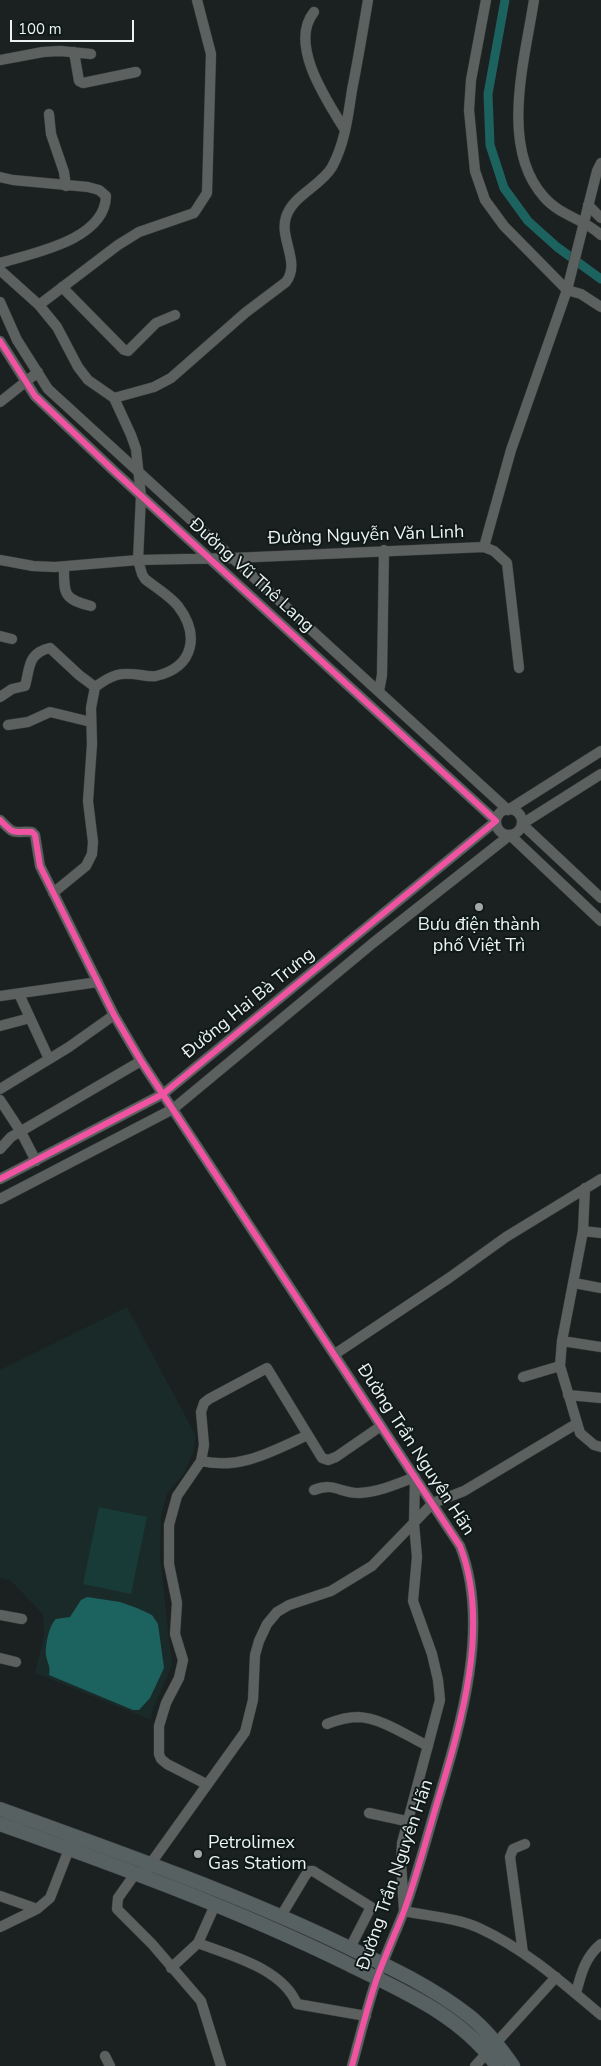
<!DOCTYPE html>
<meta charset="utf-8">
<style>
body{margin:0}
#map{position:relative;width:601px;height:2066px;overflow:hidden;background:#1b2020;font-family:"Nunito Sans",sans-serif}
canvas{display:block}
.scale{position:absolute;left:10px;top:20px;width:124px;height:22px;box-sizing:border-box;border:2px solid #ebf2f1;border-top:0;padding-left:6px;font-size:15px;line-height:18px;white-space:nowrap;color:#ebf2f1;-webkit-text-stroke:4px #0f1918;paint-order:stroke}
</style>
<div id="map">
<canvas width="601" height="2066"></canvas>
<div class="scale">100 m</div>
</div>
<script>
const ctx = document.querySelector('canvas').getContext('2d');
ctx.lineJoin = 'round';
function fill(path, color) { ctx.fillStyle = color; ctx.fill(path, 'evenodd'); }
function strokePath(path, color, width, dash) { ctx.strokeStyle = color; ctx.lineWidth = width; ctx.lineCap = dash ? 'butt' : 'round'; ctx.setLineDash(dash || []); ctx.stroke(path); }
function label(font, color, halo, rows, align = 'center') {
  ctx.font = font + ' "Nunito Sans",sans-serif'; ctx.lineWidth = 4; ctx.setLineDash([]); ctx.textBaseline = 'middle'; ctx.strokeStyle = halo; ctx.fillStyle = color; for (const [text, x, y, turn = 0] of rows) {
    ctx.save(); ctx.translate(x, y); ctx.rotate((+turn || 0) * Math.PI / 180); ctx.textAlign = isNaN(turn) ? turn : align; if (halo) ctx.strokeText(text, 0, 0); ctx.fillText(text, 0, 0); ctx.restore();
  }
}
const built = new Path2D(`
 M 127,1307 L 196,1436 L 193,1453 L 183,1475 L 167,1494 L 161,1515 L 160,1557 L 172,1666 L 153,1708 L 151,1720 L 35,1673 L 44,1636 L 43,1614 L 10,1580 L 0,1578 L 0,1370 Z`);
const green = new Path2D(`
 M 99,1507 L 147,1517 L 131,1594 L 83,1584 Z`);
const water = new Path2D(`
 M 87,1597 L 120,1602 L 137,1608 L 152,1615 L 158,1624 L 164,1668 L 150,1698 L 139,1710 L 133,1710 L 49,1675 C 51,1666 47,1663 46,1655 C 45,1646 49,1625 56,1619 L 70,1617 L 81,1600 Z`);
const canal = new Path2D(`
 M 505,0 L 488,94 L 490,145 L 504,188 L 528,221 L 557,247 L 601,279`);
const minor = new Path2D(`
 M 486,0 L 471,80 L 469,110 L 475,171 L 485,200 L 504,226 L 567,290 L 581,294 L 601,307
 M 534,0 C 525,59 499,147 544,197 C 559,215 584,219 601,235
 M 314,12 C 288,44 327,101 345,130
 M 74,52 L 79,81 L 83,83 L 136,72
 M 0,60 L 43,52 L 60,51 L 91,54
 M 49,114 L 51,134 L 64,172 L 66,186
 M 0,177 L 13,180 L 88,187 L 99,190 L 106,196 C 105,240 33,253 0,263
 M 588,205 L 601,218
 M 0,270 L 39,305
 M 62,287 L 124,350 L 128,351 L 156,323 L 175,315
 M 0,302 L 17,340 L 48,389 L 508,810 L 601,751
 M 0,341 L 35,396 L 114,471 L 496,821 L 163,1094 L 0,1179
 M 114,398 L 154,387 L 171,378 L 245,313 L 286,282 C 301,262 279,239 286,217 C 293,195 321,186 332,167 C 345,143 348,116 352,90 C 358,60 363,30 368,0
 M 0,402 L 38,372
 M 484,547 L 494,551 L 507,563 L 519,668
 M 0,560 L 33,566 L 55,567 L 138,560 L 233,558 L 484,547 L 511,450 L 567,290 L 597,171 L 601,163
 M 64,567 C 64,594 63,599 91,606
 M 0,636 L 12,639
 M 379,691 L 382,675 L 384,550
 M 0,697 L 12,689 L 25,686 C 30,669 27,653 50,648 L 79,675 L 95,687
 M 8,725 L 28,722 L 50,712 L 91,722
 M 601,774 L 522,824 L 601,898
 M496 822a13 13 0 1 1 26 0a13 13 0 1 1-26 0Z
 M 0,820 C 16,836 11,831 32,832 L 35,835 L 40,866 L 114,1015 L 141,1061 L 460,1546 C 492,1627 459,1730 435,1810 C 425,1844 416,1878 404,1911 C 395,1934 385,1956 377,1978 C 367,2007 360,2037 352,2066
 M 53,893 L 86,866 L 92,854 L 93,842 L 88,801 L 92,744 L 91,708 L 95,687 C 113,674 120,672 141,675 C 146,676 151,677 156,676 C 194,667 200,635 178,606 C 170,596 155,587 145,579 L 142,574 L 138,560 L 141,496 L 136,449 L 131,435 L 114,398 L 88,380 L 78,367 L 57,327 L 39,305 L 118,245 L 139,232 L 194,213 L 207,193 L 211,54 L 197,0
 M 19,994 L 49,1059
 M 0,996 L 98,982
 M 0,1026 L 30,1018
 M 0,1089 L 69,1047 L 114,1015
 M 0,1100 L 21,1132 L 36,1161
 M 0,1149 L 11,1137 L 141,1061
 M 585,1188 L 583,1231 L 562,1341 L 560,1366 L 580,1433 L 594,1445 L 601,1447
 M 0,1199 L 173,1109 L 373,943 L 510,835 L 601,921
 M 583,1231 L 601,1233
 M 574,1283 L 601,1288
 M 562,1341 L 601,1347
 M 335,1354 L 449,1278 L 506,1237 L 601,1179
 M 523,1377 L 560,1366
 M 568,1395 L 601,1398
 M 201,1461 C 241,1470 272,1451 308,1435
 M 314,1490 C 335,1482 339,1493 359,1493 C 379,1492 397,1484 415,1477 L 414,1524 L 417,1557 L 413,1601 L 432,1654 L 438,1680 L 440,1700 L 402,1843 L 401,1861 L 404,1911 C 428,1916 457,1918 479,1928 C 525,1949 563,1983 601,2015
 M 0,1615 L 22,1619
 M 0,1658 L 16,1662
 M 327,1724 C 337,1720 347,1717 358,1717 C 382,1718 407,1736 428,1746
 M 206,1784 L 167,1764 L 161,1759 L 159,1754 L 159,1726 L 166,1703 L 179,1678 L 183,1660 L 175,1634 L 177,1603 L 169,1564 L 169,1525 L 177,1496 L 201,1461 L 204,1445 L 201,1412 L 204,1403 L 209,1399 L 267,1368 L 322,1458 L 328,1460 L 336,1457 L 381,1426
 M 369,1813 L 406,1821
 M 146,1870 L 245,1732 L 253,1700 L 255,1655 L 259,1641 L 267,1624 L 277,1612 L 289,1605 L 331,1591 L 372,1566 L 433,1503 L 464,1491 L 576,1424
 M 135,1874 L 118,1898 L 117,1909 L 152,1944 L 201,2001 L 221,2066
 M 0,1896 L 37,1909 L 50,1898 L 71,1844
 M 281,1916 L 305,1876 L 309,1871 L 313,1871 L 371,1907 L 350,1948
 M 0,1927 L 37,1909
 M 198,1943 C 231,1956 282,1968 297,2004 L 366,2016
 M 523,1953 L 510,1857 L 513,1849 L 525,1844
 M 171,1968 L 198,1943 L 215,1905
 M 576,1993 C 581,1974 585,1957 601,1944
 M 105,2056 L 110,2066
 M 475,2066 L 556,1977`);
const major = new Path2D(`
 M 0,1809 C 113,1850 227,1890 335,1941 C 381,1963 428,1984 468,2015 C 486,2029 500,2047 513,2066
 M 0,1824 C 118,1866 236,1909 348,1964 C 402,1991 461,2015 497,2066`);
const cycleway = new Path2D(`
 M 0,341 L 35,396 L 114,471 L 496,821 L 163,1094 L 0,1179
 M 0,820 C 16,836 11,831 32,832 L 35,835 L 40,866 L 114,1015 L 141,1061 L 460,1546 C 492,1627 459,1730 435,1810 C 425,1844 416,1878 404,1911 C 395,1934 385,1956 377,1978 C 367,2007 360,2037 352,2066`);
const markers = [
 [479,907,5,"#a2a8a8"],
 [198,1854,5,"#a2a8a8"]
];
const streetNames = [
 ["Đường Nguyễn Văn Linh",366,536,-2],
 ["Đường Vũ Thê Lang",251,576,42],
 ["Đường Hai Bà Trưng",249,1004,-39],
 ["Đường Trần Nguyên Hãn",415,1450,57],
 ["Đường Trần Nguyên Hãn",396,1875,-71]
];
const poiNames = [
 ["Bưu điện thành",479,926],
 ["phố Việt Trì",479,947],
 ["Petrolimex",208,1844,"left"],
 ["Gas Statiom",208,1865,"left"]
];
fill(built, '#1a2a29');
fill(green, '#193b38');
fill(water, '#1c6360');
strokePath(canal, '#1c6360', 9);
strokePath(minor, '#373b3b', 11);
strokePath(major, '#373b3b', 15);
strokePath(minor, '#5c605f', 10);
strokePath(major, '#576161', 14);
strokePath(cycleway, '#f153a3', 6);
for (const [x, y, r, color] of markers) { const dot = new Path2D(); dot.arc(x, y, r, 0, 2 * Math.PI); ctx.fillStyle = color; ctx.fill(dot); strokePath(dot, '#0f1918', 2); }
label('18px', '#ebf2f1', '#0f1918', streetNames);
label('18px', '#ebf2f1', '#0f1918', poiNames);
</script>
